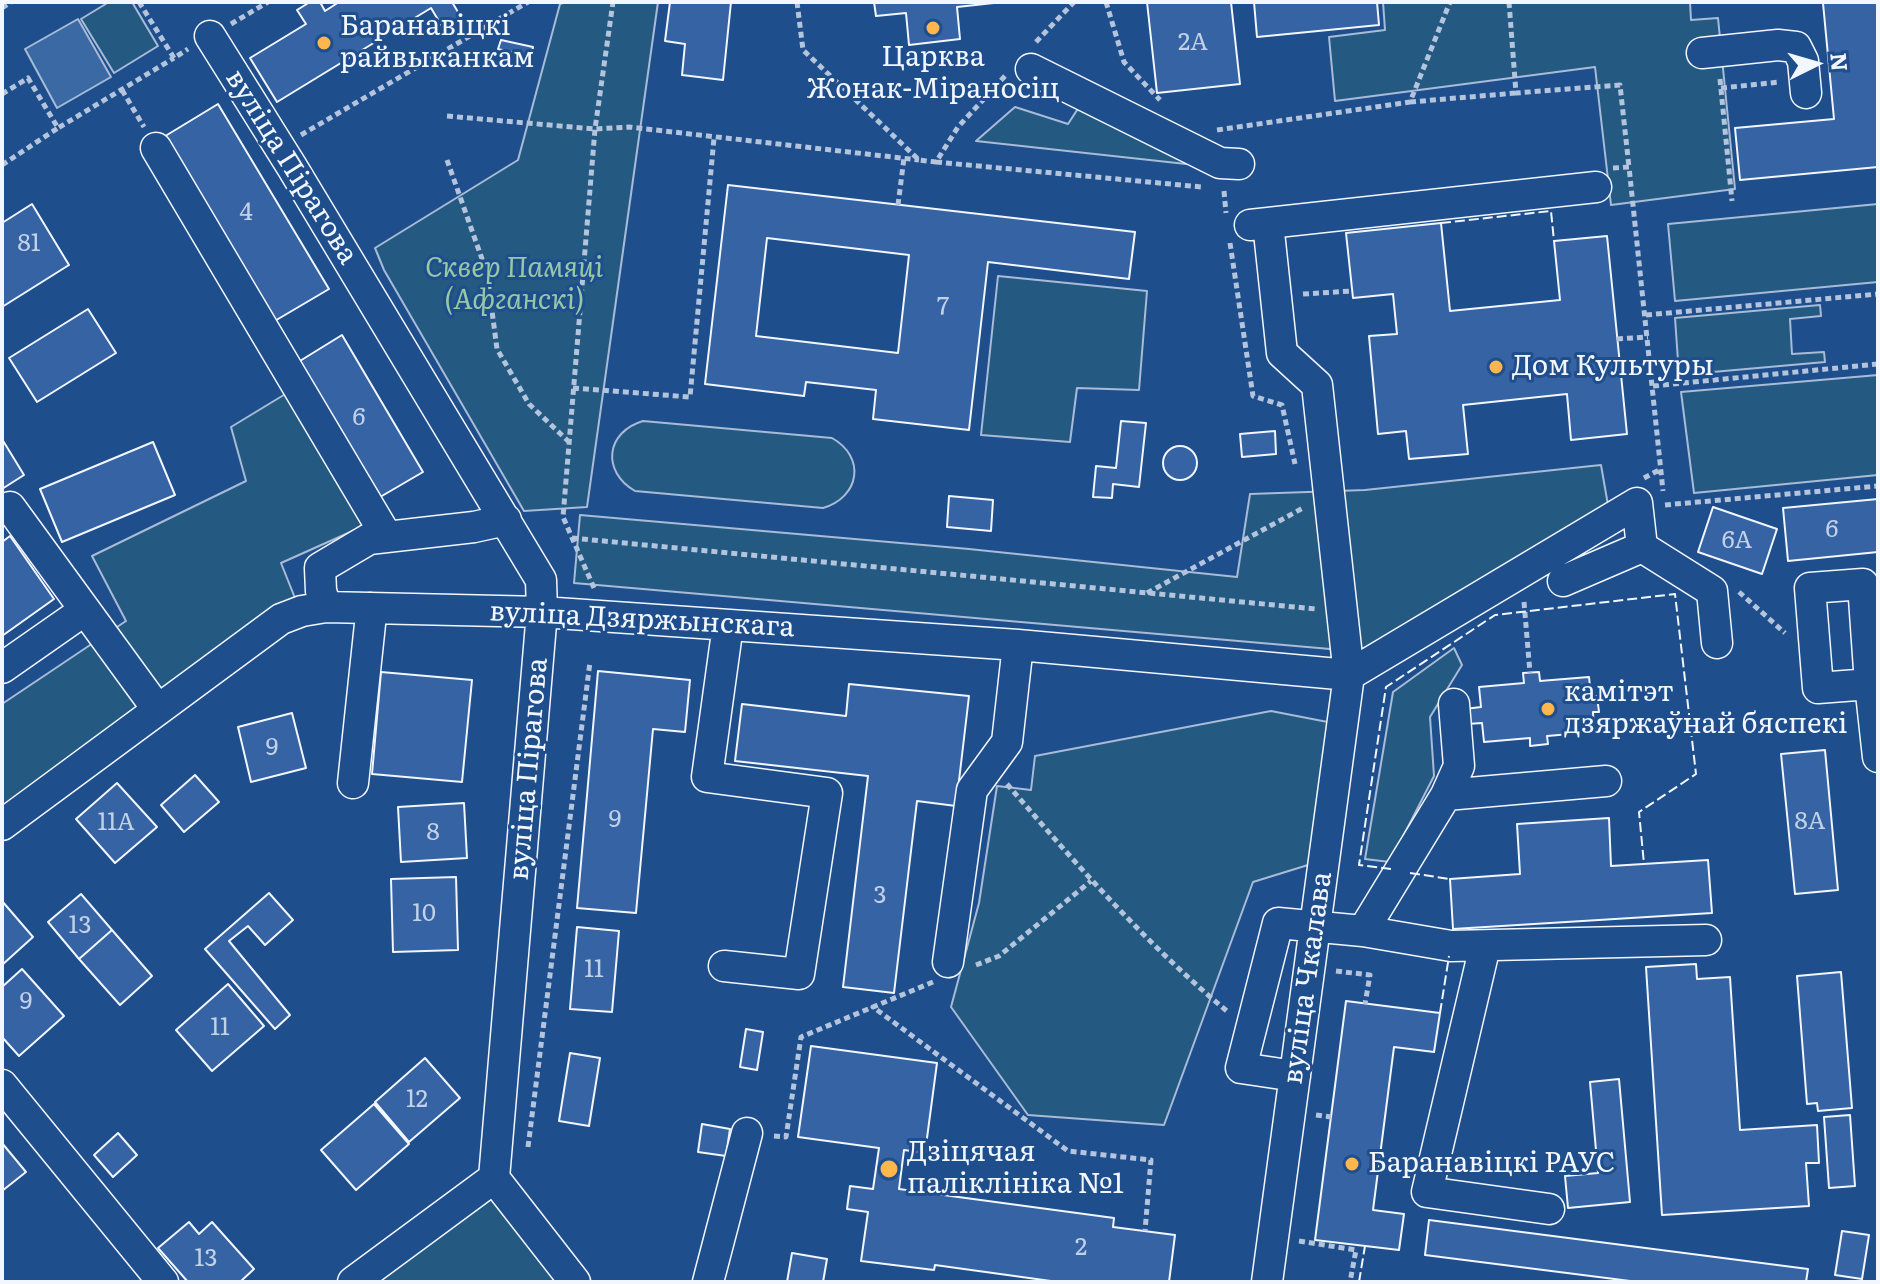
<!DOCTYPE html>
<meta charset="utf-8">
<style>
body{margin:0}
#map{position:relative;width:1880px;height:1284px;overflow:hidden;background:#1f4e8c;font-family:Literata,serif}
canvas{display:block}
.frame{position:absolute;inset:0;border:4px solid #f2f6ff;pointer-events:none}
.north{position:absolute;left:1776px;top:24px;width:80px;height:80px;-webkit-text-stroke:6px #1f4e8c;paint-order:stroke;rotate:85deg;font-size:22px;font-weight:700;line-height:32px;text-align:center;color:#f2f6ff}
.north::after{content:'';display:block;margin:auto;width:28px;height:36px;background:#f2f6ff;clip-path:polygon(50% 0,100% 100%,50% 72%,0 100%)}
</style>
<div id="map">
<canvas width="1880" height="1284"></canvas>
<div class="frame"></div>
<div class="north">N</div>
</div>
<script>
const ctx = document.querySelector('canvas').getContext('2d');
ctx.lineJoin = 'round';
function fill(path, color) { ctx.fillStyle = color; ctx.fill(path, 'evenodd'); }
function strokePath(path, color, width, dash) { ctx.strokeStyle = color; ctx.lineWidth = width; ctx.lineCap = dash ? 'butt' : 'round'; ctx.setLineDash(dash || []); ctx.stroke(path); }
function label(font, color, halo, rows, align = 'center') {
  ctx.font = font + ' Literata,serif'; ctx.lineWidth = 6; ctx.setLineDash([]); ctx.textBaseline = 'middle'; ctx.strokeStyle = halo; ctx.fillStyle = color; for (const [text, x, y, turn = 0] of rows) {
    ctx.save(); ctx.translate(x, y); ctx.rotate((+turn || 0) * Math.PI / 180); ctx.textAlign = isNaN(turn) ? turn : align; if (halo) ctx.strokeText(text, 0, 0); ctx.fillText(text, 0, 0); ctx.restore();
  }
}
const green = new Path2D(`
 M 109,2 L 132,2 L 158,46 L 114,73 L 81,19 Z
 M 566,2 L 658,2 L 587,507 L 524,511 L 384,270 L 375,248 L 518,160 L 560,4 Z
 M 1383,2 L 1690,2 L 1691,20 L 1718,18 L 1735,189 L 1611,205 L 1595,67 L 1335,101 L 1329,37 L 1385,30 Z
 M 1081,104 L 1183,149 L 1186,164 L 976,141 L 1015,107 L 1068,124 Z
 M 1878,204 L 1878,282 L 1675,301 L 1668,224 Z
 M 998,276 L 1147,291 L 1139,390 L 1077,388 L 1070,442 L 981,435 Z
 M 1820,305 L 1821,316 L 1790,319 L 1792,354 L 1824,352 L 1825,362 L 1679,375 L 1675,318 Z
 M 1878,375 L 1878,475 L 1694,493 L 1681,392 Z
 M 292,390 L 366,525 L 281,563 L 295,598 L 2,812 L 2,704 L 126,621 L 92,556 L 246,481 L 231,427 Z
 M 643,421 L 832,438 C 866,457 860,497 823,508 L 635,491 C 601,471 606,432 643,421 Z
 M 1601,465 L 1608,505 L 1372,649 L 1330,649 L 574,583 L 580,515 L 969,549 L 1237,577 L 1250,494 L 1365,490 Z
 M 1454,648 L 1462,665 L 1430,717 L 1434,776 L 1390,862 L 1365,859 L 1393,692 Z
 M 1271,711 L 1338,724 L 1308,865 L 1253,882 L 1164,1125 L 1028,1115 L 951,1007 L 979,903 L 997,786 L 1031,790 L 1035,756 Z
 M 494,1186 L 568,1282 L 363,1282 Z`);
const water = new Path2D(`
 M 78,19 L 111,77 L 57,108 L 25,49 Z`);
const building = new Path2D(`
 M 310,2 L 320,2 L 325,11 L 339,2 L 452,2 L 461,17 L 443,28 L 431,8 L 277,102 L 250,58 L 306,24 L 297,10 Z
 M 670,2 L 731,2 L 723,80 L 682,75 L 685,44 L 665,41 Z
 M 874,2 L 1003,2 L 957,7 L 960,39 L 909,45 L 906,13 L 876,16 Z
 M 1147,2 L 1231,2 L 1240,84 L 1157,93 Z
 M 1254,2 L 1377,2 L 1379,25 L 1257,37 Z
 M 1877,2 L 1878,167 L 1740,180 L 1735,128 L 1834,119 L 1823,3 Z
 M 501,40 L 533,47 L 531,57 L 498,49 Z
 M 218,104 L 329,289 L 273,322 L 162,138 Z
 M 728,185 L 1135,232 L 1129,279 L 988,262 L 969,430 L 873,419 L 876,390 L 806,382 L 804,396 L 705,384 ZM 767,238 L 909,255 L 898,353 L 756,336 Z
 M 32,204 L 69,265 L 2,307 L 2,223 Z
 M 1441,223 L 1450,311 L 1560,300 L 1554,241 L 1607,236 L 1627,434 L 1571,440 L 1567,394 L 1463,405 L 1468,454 L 1409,459 L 1406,431 L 1378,434 L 1369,336 L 1397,334 L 1393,294 L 1353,298 L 1346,233 Z
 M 88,309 L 116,353 L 37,402 L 9,358 Z
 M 342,335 L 423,472 L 375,500 L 295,364 Z
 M 1121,421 L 1146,423 L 1139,487 L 1113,484 L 1112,498 L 1093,497 L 1096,466 L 1116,468 Z
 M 1275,431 L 1276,454 L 1242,457 L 1240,434 Z
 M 2,439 L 24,475 L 2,489 Z
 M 153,442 L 175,495 L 62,542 L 40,489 Z
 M1163 463a17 17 0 1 1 34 0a17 17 0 1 1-34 0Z
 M 949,496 L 993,500 L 991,531 L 947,527 Z
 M 1878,499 L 1878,552 L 1788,561 L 1783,508 Z
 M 1713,507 L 1777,529 L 1762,574 L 1698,552 Z
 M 10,536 L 54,599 L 2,636 L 2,542 Z
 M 598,671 L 690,680 L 685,732 L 653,729 L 636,913 L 577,908 Z
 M 381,672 L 472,680 L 462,782 L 372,774 Z
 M 1539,672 L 1540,681 L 1589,677 L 1591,696 L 1597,696 L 1599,712 L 1593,712 L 1594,732 L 1547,736 L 1548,744 L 1530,746 L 1530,738 L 1484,742 L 1482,723 L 1467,724 L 1465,709 L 1481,707 L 1479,687 L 1524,683 L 1523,673 Z
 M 849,684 L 969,696 L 956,806 L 917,801 L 894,993 L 843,987 L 868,776 L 735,761 L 742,704 L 846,716 Z
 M 292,713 L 306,768 L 251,782 L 238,727 Z
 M 1825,750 L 1838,890 L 1795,894 L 1781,754 Z
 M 195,775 L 219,802 L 184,832 L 161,805 Z
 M 117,783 L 157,827 L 115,863 L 76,819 Z
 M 464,803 L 467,858 L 401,862 L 398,807 Z
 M 1609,818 L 1611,866 L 1708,860 L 1712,913 L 1453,929 L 1450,879 L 1520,874 L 1517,824 Z
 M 456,877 L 458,950 L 393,952 L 391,879 Z
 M 269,893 L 293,920 L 265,945 L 248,926 L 229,941 L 290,1015 L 275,1029 L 205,949 Z
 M 81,894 L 112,930 L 79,959 L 48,922 Z
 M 2,901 L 33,937 L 2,965 Z
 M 577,927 L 619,931 L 612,1012 L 570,1009 Z
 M 112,930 L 152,976 L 120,1005 L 79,959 Z
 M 1696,964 L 1697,979 L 1730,977 L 1740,1130 L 1817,1125 L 1819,1163 L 1806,1163 L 1809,1206 L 1662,1215 L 1646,967 Z
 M 22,969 L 64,1016 L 19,1056 L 2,1037 L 2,987 Z
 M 1841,972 L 1852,1108 L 1818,1111 L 1817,1103 L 1807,1104 L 1797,976 Z
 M 228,984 L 264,1026 L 212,1071 L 176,1030 Z
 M 1346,1001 L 1440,1013 L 1434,1052 L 1394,1047 L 1373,1210 L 1404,1214 L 1399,1250 L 1315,1240 Z
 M 746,1029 L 763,1032 L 757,1070 L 740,1067 Z
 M 811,1046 L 937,1063 L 925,1153 L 904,1150 L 899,1189 L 1114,1218 L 1113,1227 L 1175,1235 L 1169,1282 L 1058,1282 L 935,1265 L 934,1270 L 861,1261 L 868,1212 L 847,1209 L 850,1186 L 873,1189 L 879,1148 L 798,1137 Z
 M 570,1053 L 600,1058 L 589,1126 L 559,1121 Z
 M 425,1058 L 460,1098 L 409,1142 L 375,1102 Z
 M 1619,1079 L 1630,1202 L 1568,1208 L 1565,1176 L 1598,1173 L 1590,1082 Z
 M 374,1104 L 409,1144 L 356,1190 L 321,1150 Z
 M 1850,1115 L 1855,1186 L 1829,1188 L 1824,1117 Z
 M 702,1124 L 730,1129 L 726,1156 L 698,1152 Z
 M 118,1133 L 137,1155 L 113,1177 L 94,1155 Z
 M 2,1143 L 26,1172 L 2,1191 Z
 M 1429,1220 L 1808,1269 L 1806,1282 L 1638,1282 L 1425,1255 Z
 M 189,1222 L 199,1234 L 212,1222 L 254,1269 L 240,1282 L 188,1282 L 158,1248 Z
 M 1842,1231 L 1869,1235 L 1862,1279 L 1835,1275 Z
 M 792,1253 L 827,1259 L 823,1282 L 787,1282 Z`);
const path = new Path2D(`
 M 139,2 L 174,58 L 188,49
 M 797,2 L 803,50 L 919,160 L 936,162 L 958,127 L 1005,76
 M 1106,2 L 1124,62 L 1160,100
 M 1509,2 L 1516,93 L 1620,85 L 1629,167
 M 2,8 L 11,2
 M 231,24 L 268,2
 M 1036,42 L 1074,2
 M 1720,79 L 1732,201
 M 1721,88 L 1780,82
 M 122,90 L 144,127
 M 2,94 L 28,78 L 58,128 L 174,58
 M 1410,102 L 1516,93
 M 447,116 L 595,129 L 629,127 L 919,160
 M 1217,130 L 1410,102 L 1450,2
 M 301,135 L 528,2
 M 447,160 L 487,273 L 497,349 L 529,404 L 568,441
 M 936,162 L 1202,187
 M 2,165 L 58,128
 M 1613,168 L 1629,167 L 1663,491
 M 1224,191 L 1226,213
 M 898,205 L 904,158
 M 1230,243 L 1253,396 L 1282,405 L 1295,464
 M 1303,294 L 1352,291
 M 1646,315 L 1878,294
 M 1617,339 L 1648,337
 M 1653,386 L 1878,364
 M 573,388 L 690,397 L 714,138
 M 1644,478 L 1661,469
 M 1665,505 L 1878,486
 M 572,538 L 1316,609
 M 594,588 L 563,517 L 595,129 L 613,2
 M 1739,592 L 1785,633
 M 1147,593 L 1303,508
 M 1524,602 L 1530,673
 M 1007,784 C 1076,864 1146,944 1228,1012
 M 976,965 L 999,956 L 1091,881
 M 1336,971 L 1370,975 L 1365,1004
 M 933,982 L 873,1007 L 1068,1151 L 1151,1160 L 1145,1231
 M 1316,1115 L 1331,1117
 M 774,1136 L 786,1137 L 801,1037 L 873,1007
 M 528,1147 L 590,662
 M 1299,1241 L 1356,1250 L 1350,1282`);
const minor = new Path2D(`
 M 210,36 L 292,167 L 541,580 L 542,612 L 494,1178 L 353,1282
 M 1702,53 L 1778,45 L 1796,47 L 1803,61 L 1806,93
 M 1031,69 L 1220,163 L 1239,164
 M 156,148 L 387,537
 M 1250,225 L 1596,187
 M 10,507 L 158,710
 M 1563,581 L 1642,547
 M 1863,584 L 1870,684 L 1818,688 L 1810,588 Z
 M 326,607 L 321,591 L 320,568 L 369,539 L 474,527 L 506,520
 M 2,668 L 85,610
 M 1349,675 L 1637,503 L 1642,547 L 1712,591 L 1717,643
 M 1870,684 L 1878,757
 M 353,783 L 370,624 L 370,608
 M 1446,795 L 1606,781
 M 2,825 L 281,619 L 302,611 L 326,607 L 542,612 L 1018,645 L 1349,675
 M 1363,931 L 1446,795 L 1459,766 L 1454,704
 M 1485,946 L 1427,1192 L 1549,1209
 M 948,962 L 972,790 L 1007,742 L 1018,645
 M 724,966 L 799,974 L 827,793 L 707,777 L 728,625
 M 1295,1076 L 1241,1068 L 1278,923 L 1363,931 L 1451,946 L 1706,940
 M 2,1085 L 163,1282
 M 494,1178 L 575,1282
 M 708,1282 L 747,1133
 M 1267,1282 L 1349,675 L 1317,385 L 1282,353 L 1268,223`);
const fence = new Path2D(`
 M 1441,223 L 1551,211 L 1554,241
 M 1391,869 L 1359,865 L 1386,687 L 1495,615 L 1675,594 L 1696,774 L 1639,812 L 1644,864
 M 1410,873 L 1450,879
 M 1440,1013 L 1449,956
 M 1359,1282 L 1365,1246`);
const markers = [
 [933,28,8,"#ffb74d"],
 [324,43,8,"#ffb74d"],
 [1496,367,8,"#ffb74d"],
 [1548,709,8,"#ffb74d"],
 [1352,1164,8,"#ffb74d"],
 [889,1169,10,"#ffb74d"]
];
const numberNames = [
 ["2А",1193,43],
 ["4",246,213],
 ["81",29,244],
 ["7",943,307],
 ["6",359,418],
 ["6",1832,530],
 ["6А",1737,541],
 ["9",272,748],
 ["9",615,820],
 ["8А",1810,822],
 ["11А",116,823],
 ["8",433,833],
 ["3",880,896],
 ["10",424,914],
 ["13",80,926],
 ["11",594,970],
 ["9",26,1002],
 ["11",220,1028],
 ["12",417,1100],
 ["2",1081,1248],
 ["13",206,1259]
];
const poiNames = [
 ["Баранавіцкі",340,27],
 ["райвыканкам",340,59],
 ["Царква",933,58,"center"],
 ["Жонак-Міраносіц",933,90,"center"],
 ["Дом Культуры",1512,367],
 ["камітэт",1564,693],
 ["дзяржаўнай бяспекі",1564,725],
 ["Дзіцячая",907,1153],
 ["паліклініка №1",907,1185],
 ["Баранавіцкі РАУС",1368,1164]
];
const streetNames = [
 ["вуліца Пірагова",291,167,58],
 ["вуліца Дзяржынскага",642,620,3],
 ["вуліца Пірагова",529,769,-85],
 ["вуліца Чкалава",1308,978,-82]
];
const parkNames = [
 ["Сквер Памяці",514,269],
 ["(Афганскі)",514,301]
];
fill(green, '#245a82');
strokePath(green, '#a8bbd7', 2);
fill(water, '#3b69a3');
strokePath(water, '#a8bbd7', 2);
fill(building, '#3563a3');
strokePath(building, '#f2f6ff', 2);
strokePath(minor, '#f2f6ff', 33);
strokePath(path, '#b3c4dc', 5, [6, 4]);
strokePath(minor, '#1f4e8c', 30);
strokePath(fence, '#f2f6ff', 2, [10, 4]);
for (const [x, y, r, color] of markers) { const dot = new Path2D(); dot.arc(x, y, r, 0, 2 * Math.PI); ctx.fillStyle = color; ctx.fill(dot); strokePath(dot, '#1f4e8c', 3); }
label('24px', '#c3d1e8', null, numberNames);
label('28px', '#f2f6ff', '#1f4e8c', poiNames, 'left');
label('28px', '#f2f6ff', '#1f4e8c', streetNames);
label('italic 28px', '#97c8a6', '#1f4e8c', parkNames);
</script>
